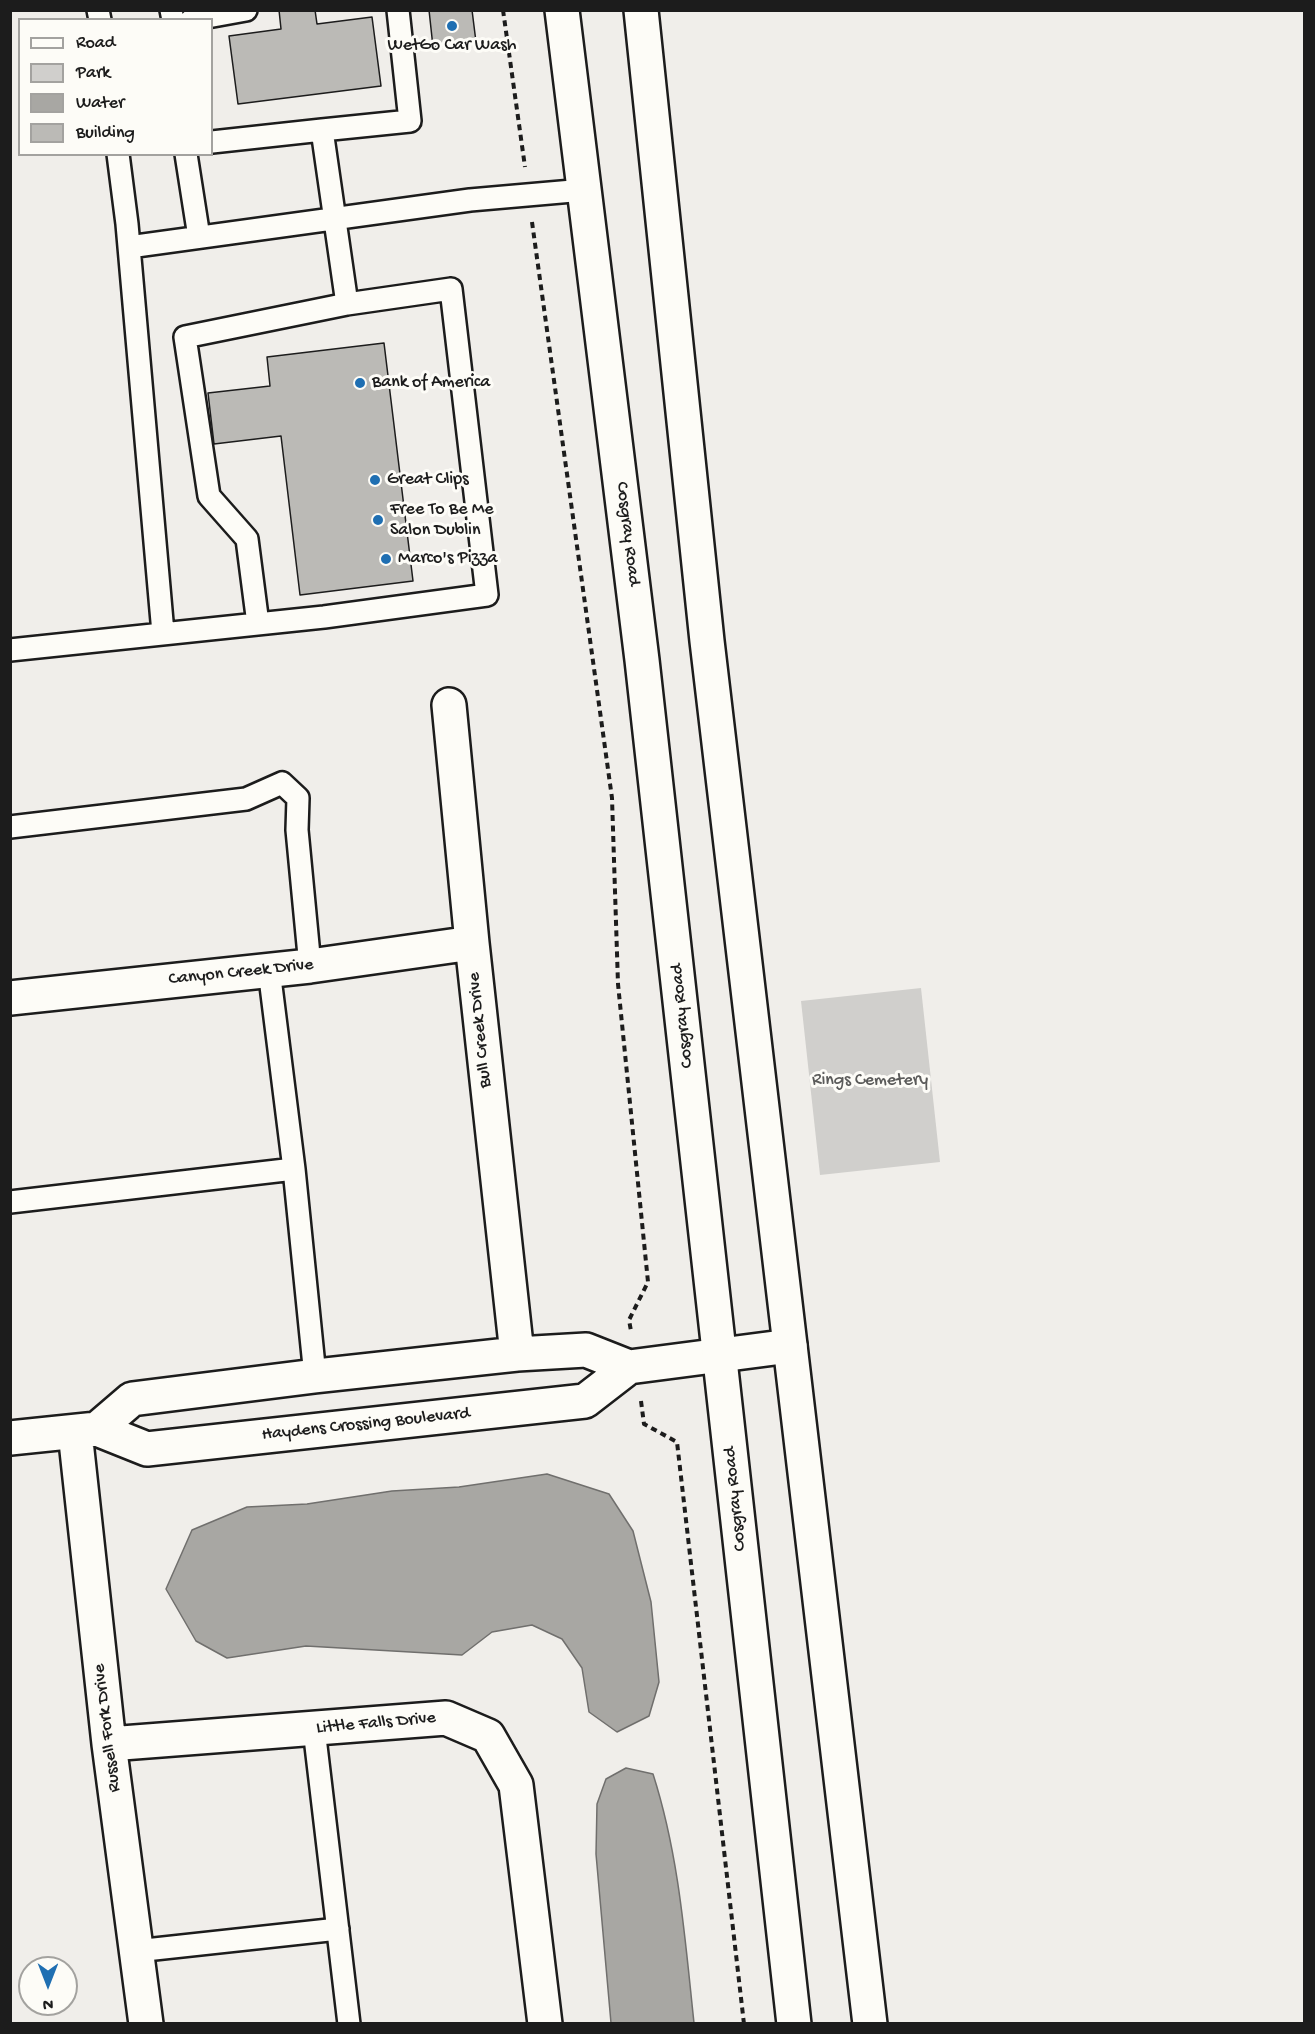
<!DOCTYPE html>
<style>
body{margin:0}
#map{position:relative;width:1315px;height:2034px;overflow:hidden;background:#f0eeea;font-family:"Gochi Hand",sans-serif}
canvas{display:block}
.frame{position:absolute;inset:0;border:12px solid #1c1c1c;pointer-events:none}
.legend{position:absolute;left:18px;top:18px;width:195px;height:138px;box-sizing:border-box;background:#fdfcf7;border:2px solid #a3a29f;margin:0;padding:8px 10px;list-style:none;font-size:18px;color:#1c1c1c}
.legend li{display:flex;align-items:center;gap:12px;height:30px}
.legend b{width:30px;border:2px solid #a3a29f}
.north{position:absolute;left:18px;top:1956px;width:60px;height:60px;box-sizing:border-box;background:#fdfcf7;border:2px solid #a3a29f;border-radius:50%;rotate:180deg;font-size:16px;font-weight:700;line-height:24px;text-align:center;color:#1c1c1c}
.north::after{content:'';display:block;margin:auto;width:21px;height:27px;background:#1f6fb2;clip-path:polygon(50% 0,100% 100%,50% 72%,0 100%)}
</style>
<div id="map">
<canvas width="1315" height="2034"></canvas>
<div class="frame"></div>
<ul class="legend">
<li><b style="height:8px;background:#fdfcf7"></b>Road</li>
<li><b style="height:16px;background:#d0cfcc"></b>Park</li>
<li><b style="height:16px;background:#a8a7a3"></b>Water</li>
<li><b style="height:16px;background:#bbbab6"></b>Building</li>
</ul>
<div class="north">N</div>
</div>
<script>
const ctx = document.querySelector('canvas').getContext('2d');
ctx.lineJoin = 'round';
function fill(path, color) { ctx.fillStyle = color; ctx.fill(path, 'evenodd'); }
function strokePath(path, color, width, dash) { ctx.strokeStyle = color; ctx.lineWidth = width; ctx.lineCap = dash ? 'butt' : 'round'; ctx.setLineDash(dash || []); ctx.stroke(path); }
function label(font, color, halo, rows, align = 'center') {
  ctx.font = font + ' "Gochi Hand",sans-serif'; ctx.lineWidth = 6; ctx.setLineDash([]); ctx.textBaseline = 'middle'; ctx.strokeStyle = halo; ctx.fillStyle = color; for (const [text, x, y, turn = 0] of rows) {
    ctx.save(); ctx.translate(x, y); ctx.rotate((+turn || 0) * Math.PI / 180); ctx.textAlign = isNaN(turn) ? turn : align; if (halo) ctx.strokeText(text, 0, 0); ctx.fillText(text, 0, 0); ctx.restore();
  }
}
const green = new Path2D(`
 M 921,988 L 940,1162 L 820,1175 L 801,1001 Z`);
const water = new Path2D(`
 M 547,1474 L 609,1494 L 633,1531 L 651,1602 L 659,1682 L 649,1716 L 617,1732 L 589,1712 L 582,1668 L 562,1639 L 532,1625 L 492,1632 L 462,1655 L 306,1646 L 227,1658 L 196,1641 L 166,1589 L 192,1530 L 247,1507 L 307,1504 L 392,1491 L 459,1487 Z
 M 626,1768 L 653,1774 C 679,1855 685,1939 694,2023 L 611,2023 L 596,1854 L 597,1804 L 606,1779 Z`);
const building = new Path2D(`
 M 279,10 L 315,10 L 317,24 L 372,17 L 381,86 L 238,104 L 229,36 L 281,29 Z
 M 429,10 L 472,10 L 476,42 L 433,47 Z
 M 384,343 L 413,581 L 300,595 L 281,436 L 214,444 L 208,393 L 270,386 L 267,357 Z`);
const path = new Path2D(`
 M 503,10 L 525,167
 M 532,222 L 612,798 L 618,984 L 648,1282 L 629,1320 L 631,1331
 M 641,1401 L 644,1424 L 677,1442 L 744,2024`);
const service = new Path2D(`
 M 98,10 L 100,20
 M 171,10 L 173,20
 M 191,20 L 246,10
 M 322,130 L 410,121 L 398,10
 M 212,142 L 322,130 L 347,304
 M 118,154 L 127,224 L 163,633
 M 186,154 L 199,237
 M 129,247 L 470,200 L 584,190
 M 10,650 L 324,617 L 487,595 L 451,289 L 347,304 L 185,337 L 209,496 L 247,539 L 258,624
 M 10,827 L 246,799 L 282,783 L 298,798 L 297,830 L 310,966
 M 269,970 L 294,1169 L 315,1376
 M 10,1202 L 294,1169
 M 314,1729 L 349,2024
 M 136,1951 L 338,1929`);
const minor = new Path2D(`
 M 449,705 L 472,943 L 517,1354
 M 10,998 L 310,966 L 472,943
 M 97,1429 L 132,1399 L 315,1376 L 517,1354 L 586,1350 L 629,1367
 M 75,1432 L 109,1744 L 146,2024
 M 10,1438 L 97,1429 L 147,1449 L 585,1401 L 629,1367 L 790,1346
 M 109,1744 L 446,1718 L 488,1736 L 516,1785 L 545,2024`);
const secondary = new Path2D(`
 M 562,10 L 642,660 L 794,2024
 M 641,10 L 707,641 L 870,2024`);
const markers = [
 [452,26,6,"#1f6fb2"],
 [360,383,6,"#1f6fb2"],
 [375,480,6,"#1f6fb2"],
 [378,520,6,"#1f6fb2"],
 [386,559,6,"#1f6fb2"]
];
const poiNames = [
 ["WetGo Car Wash",452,46,"center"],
 ["Bank of America",372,383],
 ["Great Clips",387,480],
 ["Free To Be Me",390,510],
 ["Salon Dublin",390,531],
 ["Marco's Pizza",398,559]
];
const streetNames = [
 ["Cosgray Road",627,534,83],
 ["Canyon Creek Drive",241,973,-6],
 ["Cosgray Road",683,1016,-96],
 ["Bull Creek Drive",481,1030,-96],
 ["Haydens Crossing Boulevard",366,1425,-6],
 ["Cosgray Road",736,1499,-96],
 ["Little Falls Drive",376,1724,-5],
 ["Russell Fork Drive",108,1728,-97]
];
const parkNames = [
 ["Rings Cemetery",870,1081]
];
fill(green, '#d0cfcc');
fill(water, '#a8a7a3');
strokePath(water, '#706f6d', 1.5);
fill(building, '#bbbab6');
strokePath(building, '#1c1c1c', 1.5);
strokePath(service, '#1c1c1c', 26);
strokePath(minor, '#1c1c1c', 38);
strokePath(secondary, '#1c1c1c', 38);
strokePath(path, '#1c1c1c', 4, [6, 4.5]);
strokePath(service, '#fdfcf7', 21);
strokePath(minor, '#fdfcf7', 33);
strokePath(secondary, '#fdfcf7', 33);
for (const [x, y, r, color] of markers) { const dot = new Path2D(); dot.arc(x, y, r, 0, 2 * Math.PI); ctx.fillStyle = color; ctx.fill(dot); strokePath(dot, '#fdfcf7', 2); }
label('18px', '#1c1c1c', '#fdfcf7', poiNames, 'left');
label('18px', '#1c1c1c', '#fdfcf7', streetNames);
label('18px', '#5b5b5a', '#fdfcf7', parkNames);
</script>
